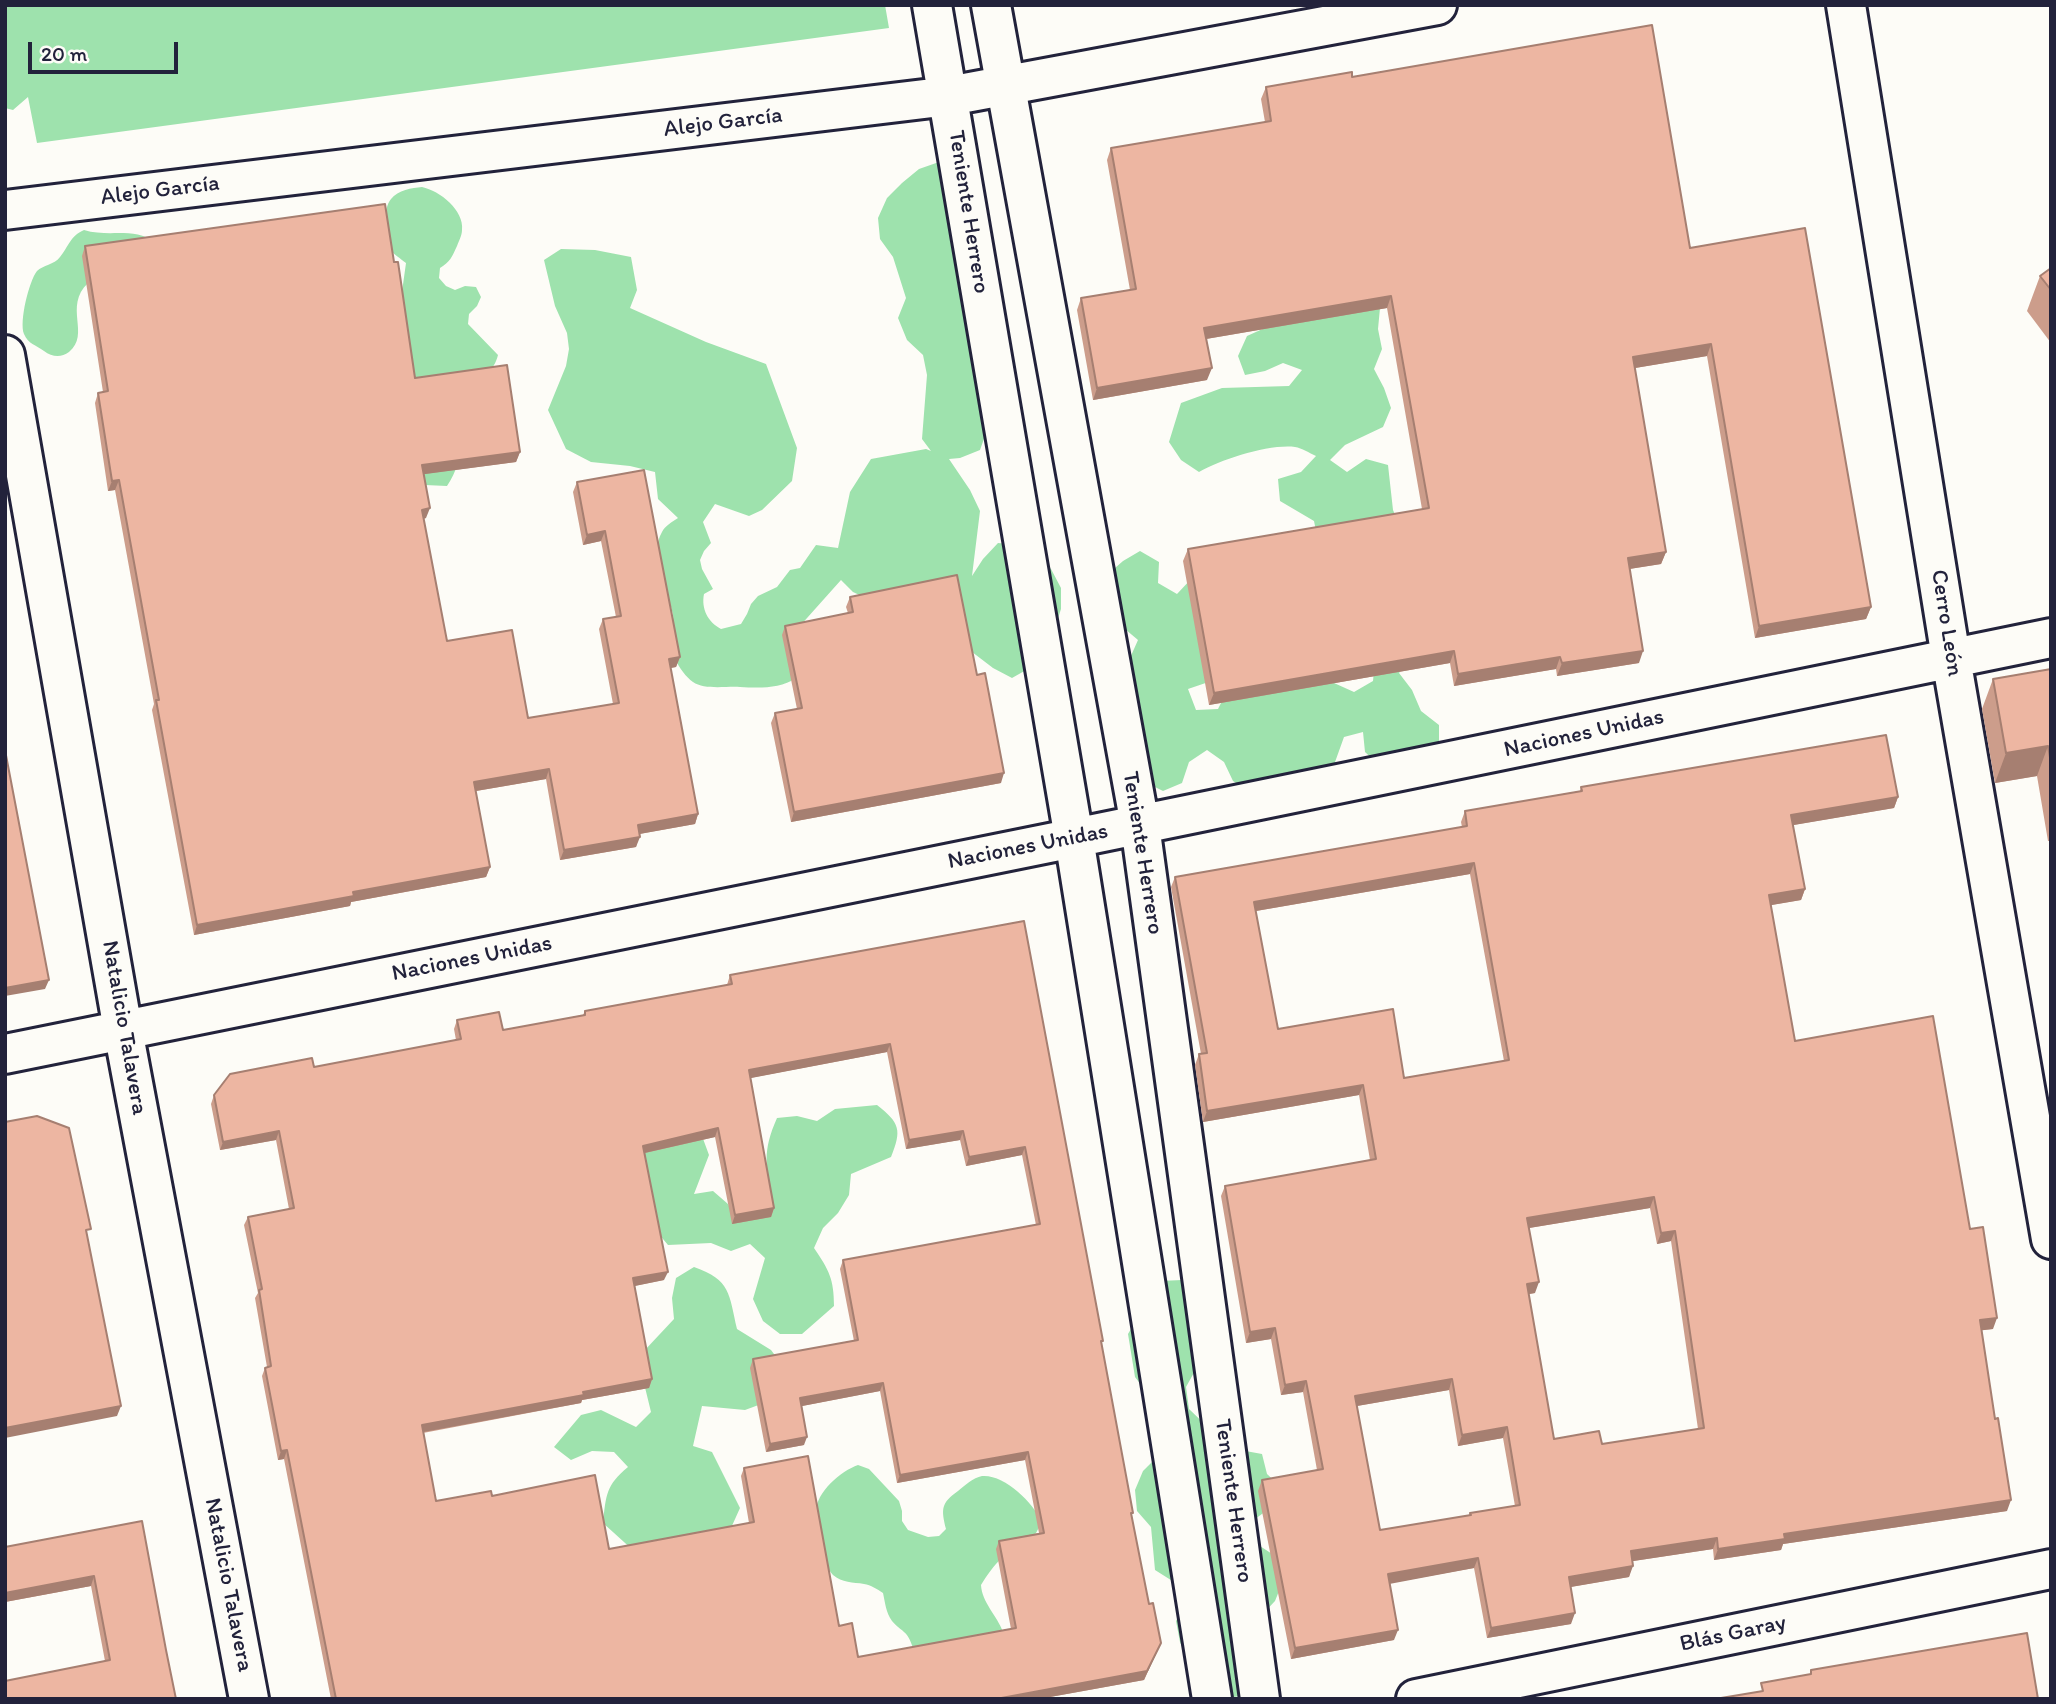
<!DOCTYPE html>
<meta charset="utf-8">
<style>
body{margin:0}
#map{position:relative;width:2056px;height:1704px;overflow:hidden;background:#fdfcf7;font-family:Itim,sans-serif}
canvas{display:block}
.frame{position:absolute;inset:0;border:7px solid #22223b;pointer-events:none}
.scale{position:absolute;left:28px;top:42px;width:150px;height:32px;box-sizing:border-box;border:4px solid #22223b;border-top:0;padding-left:9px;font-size:21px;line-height:24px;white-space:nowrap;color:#22223b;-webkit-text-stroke:5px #fdfcf7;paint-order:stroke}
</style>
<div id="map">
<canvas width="2056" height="1704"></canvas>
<div class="frame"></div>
<div class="scale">20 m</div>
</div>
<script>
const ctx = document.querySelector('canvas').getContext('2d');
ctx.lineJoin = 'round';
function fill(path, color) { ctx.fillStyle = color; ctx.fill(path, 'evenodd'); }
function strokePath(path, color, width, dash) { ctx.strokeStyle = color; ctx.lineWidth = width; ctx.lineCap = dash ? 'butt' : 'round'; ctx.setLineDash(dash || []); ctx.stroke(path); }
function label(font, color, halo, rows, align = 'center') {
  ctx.font = font + ' Itim,sans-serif'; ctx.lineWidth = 7; ctx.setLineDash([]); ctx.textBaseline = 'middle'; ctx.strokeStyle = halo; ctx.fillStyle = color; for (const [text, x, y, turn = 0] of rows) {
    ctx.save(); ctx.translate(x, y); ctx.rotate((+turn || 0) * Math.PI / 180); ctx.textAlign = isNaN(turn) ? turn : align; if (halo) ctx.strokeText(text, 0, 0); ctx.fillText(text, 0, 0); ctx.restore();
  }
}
const green = new Path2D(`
 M 5,5 L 885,5 L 889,28 L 37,143 L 28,97 L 13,110 L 5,108 Z
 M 939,162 L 953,177 L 986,349 L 978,390 C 992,416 990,423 980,450 L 960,458 L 949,459 L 970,490 L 980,511 L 972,576 L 983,559 L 998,543 L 1018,545 L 1035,555 L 1051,569 L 1061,588 L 1061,609 L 1048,649 L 1035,665 L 1012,678 L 993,668 L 959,642 L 853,592 L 841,580 L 799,627 L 796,678 C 780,689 759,688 740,687 C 726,686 704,690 693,682 C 679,672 667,647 670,630 C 671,624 674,622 673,615 C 669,592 648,555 662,532 C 665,526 672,522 678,518 L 658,499 L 655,472 L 630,466 L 591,462 L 566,449 L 548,410 L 566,366 L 569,349 L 567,333 L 555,306 L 544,260 L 561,249 L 595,250 L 631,257 L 637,290 L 630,308 L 706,342 L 766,364 L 797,448 L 792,481 L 762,510 L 749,516 L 715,504 L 703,522 L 711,543 L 704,551 L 700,560 L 702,569 L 713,589 L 704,594 C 701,609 708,622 721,629 L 741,624 L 747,614 L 751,604 L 758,596 L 777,587 L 790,570 L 800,568 L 816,545 L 838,548 L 850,492 L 871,459 L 926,449 L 931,451 L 922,439 L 927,375 L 923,355 L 907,340 L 898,318 L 906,298 L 893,257 L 880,239 L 878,218 L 887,198 L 902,183 L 919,169 Z
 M 422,187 C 440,191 464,210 462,230 C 462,235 459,241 457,246 C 452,257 450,262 440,268 L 439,278 L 446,286 L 455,290 L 465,286 L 476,287 L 481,297 L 477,306 L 469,314 L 468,324 L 498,355 C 494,372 481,377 476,392 C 464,422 466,458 447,486 L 425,485 L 400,306 L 406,263 C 401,259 392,253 389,248 C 383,238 383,208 391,199 C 398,190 412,188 422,187 Z
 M 84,230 C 109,238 135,226 155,243 L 88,283 C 63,307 91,334 69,352 C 61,358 52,357 44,351 C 36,345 28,344 24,334 C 19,322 29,281 37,271 C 43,265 54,265 60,257 C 69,246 70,236 84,230 Z
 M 1380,308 L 1378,329 L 1382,349 L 1374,369 L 1384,388 L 1391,408 L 1383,427 L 1345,445 L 1330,460 L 1347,472 L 1366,459 L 1388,465 L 1393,510 L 1401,529 L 1412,655 L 1399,673 L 1412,690 L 1421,711 L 1439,725 L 1439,749 L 1380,766 L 1365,752 L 1363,732 L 1344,737 L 1330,776 L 1250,792 L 1233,781 L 1224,762 L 1207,750 L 1189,762 L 1182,783 L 1163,791 L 1125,772 L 1128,732 L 1140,715 L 1122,676 L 1138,640 L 1106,613 L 1107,575 L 1123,561 L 1140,551 L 1159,562 L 1158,583 L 1177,594 L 1192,578 L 1229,675 L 1188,689 L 1196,710 L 1218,709 L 1227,691 L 1334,683 L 1354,692 L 1373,681 L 1375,660 L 1318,541 L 1314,521 L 1280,501 L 1278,479 L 1301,472 L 1316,456 C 1309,453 1302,448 1295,447 C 1269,444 1222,459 1199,472 L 1181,460 L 1169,442 L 1181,403 L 1222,388 L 1289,386 L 1302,370 L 1283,363 L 1265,371 L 1245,375 L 1238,356 L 1247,336 L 1267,327 Z
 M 877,1105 C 900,1123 902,1130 891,1157 L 851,1174 L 849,1195 L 838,1213 L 823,1228 L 814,1248 C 829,1270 834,1279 834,1306 L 802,1334 L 780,1334 L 763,1321 L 753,1299 L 765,1258 L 750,1244 L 731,1251 L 711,1243 L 668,1245 L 653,1227 L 620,1139 L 702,1136 L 709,1155 L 694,1194 L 713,1191 L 728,1204 L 738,1222 L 772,1201 C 766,1165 762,1152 777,1118 L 797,1116 L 817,1121 L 835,1109 Z
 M 694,1267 C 731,1280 729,1294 737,1329 L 771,1350 L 783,1366 L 764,1403 L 745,1410 L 702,1406 L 693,1446 L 712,1452 L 740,1508 L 731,1528 L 635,1552 L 603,1523 C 606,1495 606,1485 628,1467 L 614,1452 L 592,1451 L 571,1460 L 554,1447 L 581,1415 L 601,1410 L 636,1427 L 651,1412 L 641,1371 L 644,1351 L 674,1319 L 672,1298 L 676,1278 Z
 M 1182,1280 L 1201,1289 L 1196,1369 L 1186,1387 L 1189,1409 L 1218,1437 L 1240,1450 L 1262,1454 L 1267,1474 L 1282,1488 L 1273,1506 L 1255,1519 L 1246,1537 L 1283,1561 L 1283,1581 L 1275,1601 L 1260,1617 L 1249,1694 C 1221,1701 1213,1697 1189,1682 L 1188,1662 L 1180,1642 L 1176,1621 L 1186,1601 L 1174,1582 L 1155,1570 L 1151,1527 L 1137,1511 L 1135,1490 L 1143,1471 L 1158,1456 L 1149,1435 L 1154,1414 L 1148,1394 L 1135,1377 L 1128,1334 L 1149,1298 L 1160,1281 Z
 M 858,1465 L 869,1469 L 899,1501 L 902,1511 L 902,1521 L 908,1530 L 928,1537 L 939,1536 L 946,1529 C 941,1509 941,1503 958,1491 C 965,1485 973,1478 982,1476 C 1004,1474 1033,1502 1041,1521 C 1034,1545 1021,1545 1002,1558 C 994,1565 987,1575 981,1585 C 982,1603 997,1615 1003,1632 L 913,1648 C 907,1629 902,1633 892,1621 C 886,1613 885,1602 883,1593 C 877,1589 871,1585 864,1584 C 853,1582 842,1583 833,1575 C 825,1567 825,1554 823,1544 C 821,1534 816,1522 816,1512 C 816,1492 841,1471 858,1465 Z`);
const minor = new Path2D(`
 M 932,5 L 1074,838 L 1212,1699
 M 991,5 L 1140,825 L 1260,1699
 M 1846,5 L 1951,658 L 2051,1239
 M 5,210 L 949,96 L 1437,5
 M 5,355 L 123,1030 L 249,1699
 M 5,1054 L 1074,838 L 2051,638
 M 1416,1699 L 2051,1569`);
const wall = new Path2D(`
 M 1352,77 L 1690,248 L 1871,607 L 1866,619 L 1755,638 L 1707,356 L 1635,368 L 1666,552 L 1661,564 L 1629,569 L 1639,663 L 1557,676 L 1556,669 L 1454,686 L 1450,663 L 1209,705 L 1183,561 L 1188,549 L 1422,509 L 1387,308 L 1206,339 L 1207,380 L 1093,400 L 1077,310 L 1081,298 L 1130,290 L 1107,160 L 1111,148 L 1265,122 L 1261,99 L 1266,87 Z
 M 85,246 L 394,262 L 415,378 L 520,452 L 516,462 L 424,474 L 426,518 L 423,519 L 447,641 L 528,718 L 613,704 L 599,629 L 603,619 L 616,617 L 601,541 L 583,545 L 573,492 L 577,482 L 680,657 L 676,667 L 670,668 L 698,814 L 695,824 L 639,834 L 636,847 L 560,860 L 546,779 L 476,791 L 490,867 L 486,877 L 351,902 L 350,906 L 194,935 L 152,710 L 154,704 L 115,490 L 108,491 L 95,403 L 98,393 L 103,392 L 82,256 Z
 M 2051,268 L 2051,343 L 2027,311 L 2040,276 Z
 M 850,597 L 977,675 L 1001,783 L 791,822 L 771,723 L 775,713 L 797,709 L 782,635 L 785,626 L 848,613 L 846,607 Z
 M 2051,669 L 2051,841 L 2048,841 L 2037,776 L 1995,783 L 1982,709 L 1993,679 Z
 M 1581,787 L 1898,797 L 1894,808 L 1793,825 L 1805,889 L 1801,900 L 1771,905 L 1795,1041 L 1970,1229 L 1993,1329 L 1981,1330 L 2007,1511 L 1783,1544 L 1781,1550 L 1714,1560 L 1713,1549 L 1633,1561 L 1629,1577 L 1570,1587 L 1571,1624 L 1487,1638 L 1474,1568 L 1390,1583 L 1394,1640 L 1291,1659 L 1258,1491 L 1262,1480 L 1317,1470 L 1303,1392 L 1281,1395 L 1271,1339 L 1246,1343 L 1221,1196 L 1225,1186 L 1370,1160 L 1359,1095 L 1203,1122 L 1195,1065 L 1199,1054 L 1201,1054 L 1171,887 L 1175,877 L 1462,827 L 1461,822 L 1465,811 L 1580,791 ZM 1470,874 L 1504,1061 L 1404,1078 L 1278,1029 L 1256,911 ZM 1650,1208 L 1657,1244 L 1671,1241 L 1698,1429 L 1602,1444 L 1554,1439 L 1529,1294 L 1535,1293 L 1529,1228 ZM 1449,1390 L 1458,1446 L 1503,1438 L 1515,1506 L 1470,1513 L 1469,1516 L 1380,1530 L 1357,1406 Z
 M 1024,921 L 1102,1345 L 1131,1516 L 1149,1604 L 1161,1643 L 1144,1680 L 1039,1699 L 331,1699 L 284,1459 L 278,1460 L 262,1376 L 265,1368 L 267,1367 L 255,1298 L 258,1293 L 244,1225 L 248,1217 L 289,1209 L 276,1140 L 220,1150 L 211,1104 L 214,1095 L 314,1067 L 456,1040 L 454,1029 L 457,1020 L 503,1030 L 583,1015 L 585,1011 L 727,985 L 730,975 ZM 887,1052 L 906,1149 L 960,1140 L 966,1166 L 1022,1155 L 1036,1225 L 843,1260 L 840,1269 L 854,1341 L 753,1359 L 750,1368 L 766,1452 L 804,1445 L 802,1406 L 880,1391 L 897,1483 L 1025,1460 L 1039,1533 L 999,1541 L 996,1549 L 1011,1629 L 858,1657 L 744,1468 L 741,1476 L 749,1523 L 609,1549 L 492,1496 L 436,1501 L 423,1433 L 581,1403 L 582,1400 L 649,1388 L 652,1379 L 634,1286 L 664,1280 L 645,1153 L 715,1137 L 732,1224 L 771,1217 L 774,1208 L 750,1078 Z
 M 142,1521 L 166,1650 L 105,1661 L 91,1586 L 5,1602 L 5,1547 Z`);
const shadedWall = new Path2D(`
 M 1391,296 L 1387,308 L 1200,340 L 1204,328 Z
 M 1711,344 L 1707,356 L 1629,369 L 1633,357 Z
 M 1212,368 L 1207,380 L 1093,400 L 1097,388 Z
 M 520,452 L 516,462 L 418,475 L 422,465 Z
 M 119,480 L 115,490 L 108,491 L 112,481 Z
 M 430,508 L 426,518 L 418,520 L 422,510 Z
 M 605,531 L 601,541 L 583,545 L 587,535 Z
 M 1666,552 L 1661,564 L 1623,570 L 1628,558 Z
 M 1871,607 L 1866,619 L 1755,638 L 1759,626 Z
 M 1454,651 L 1450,663 L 1209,705 L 1214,693 Z
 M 1643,651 L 1639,663 L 1557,676 L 1562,663 Z
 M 680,657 L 676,667 L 665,669 L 669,659 Z
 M 1560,657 L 1556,669 L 1454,686 L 1458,674 Z
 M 2048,746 L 2037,776 L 1995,783 L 2006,753 Z
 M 549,769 L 546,779 L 470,792 L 474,782 Z
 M 1004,773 L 1001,783 L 791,822 L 794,812 Z
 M 1898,797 L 1894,808 L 1788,826 L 1791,815 Z
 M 698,814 L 695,824 L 634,835 L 638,825 Z
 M 640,837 L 636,847 L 560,860 L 564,850 Z
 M 1474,863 L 1470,874 L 1250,912 L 1254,902 Z
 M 490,867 L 486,877 L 351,902 L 350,906 L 194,935 L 197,925 L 353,892 Z
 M 1805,889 L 1801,900 L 1766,906 L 1769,895 Z
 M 49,980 L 45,989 L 5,996 L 5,988 Z
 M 890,1044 L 887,1052 L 746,1079 L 749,1070 Z
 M 1363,1085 L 1359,1095 L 1203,1122 L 1207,1111 Z
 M 718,1128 L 715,1137 L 640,1154 L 643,1146 Z
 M 279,1131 L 276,1140 L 220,1150 L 223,1142 Z
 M 963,1131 L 960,1140 L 906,1149 L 909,1140 Z
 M 1025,1147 L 1022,1155 L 966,1166 L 969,1157 Z
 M 1654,1197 L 1650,1208 L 1523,1229 L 1527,1218 Z
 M 774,1208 L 771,1217 L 732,1224 L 735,1215 Z
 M 1675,1231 L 1671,1241 L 1657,1244 L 1661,1233 Z
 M 668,1272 L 664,1280 L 630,1287 L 633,1278 Z
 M 1539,1282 L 1535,1293 L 1523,1295 L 1527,1284 Z
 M 1997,1318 L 1993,1329 L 1976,1331 L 1980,1320 Z
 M 1275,1328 L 1271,1339 L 1246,1343 L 1250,1332 Z
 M 652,1379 L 649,1388 L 582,1400 L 581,1403 L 418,1433 L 422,1425 L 583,1392 Z
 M 1452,1379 L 1449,1390 L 1351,1407 L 1355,1396 Z
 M 1306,1381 L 1303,1392 L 1281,1395 L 1285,1385 Z
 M 883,1383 L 880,1391 L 797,1407 L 800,1398 Z
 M 121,1406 L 117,1416 L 5,1438 L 5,1428 Z
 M 1507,1427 L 1503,1438 L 1458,1446 L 1462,1435 Z
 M 807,1437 L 804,1445 L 766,1452 L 770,1444 Z
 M 287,1450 L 284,1459 L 278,1460 L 281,1451 Z
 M 1028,1452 L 1025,1460 L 897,1483 L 900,1475 Z
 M 2011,1500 L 2007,1511 L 1783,1544 L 1781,1550 L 1714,1560 L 1718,1549 L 1784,1534 Z
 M 1717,1538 L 1713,1549 L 1627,1562 L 1631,1551 Z
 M 1478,1558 L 1474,1568 L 1384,1585 L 1388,1574 Z
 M 1633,1566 L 1629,1577 L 1565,1588 L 1569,1577 Z
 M 94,1576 L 91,1586 L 5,1602 L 5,1593 Z
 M 1575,1613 L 1571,1624 L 1487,1638 L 1491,1628 Z
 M 1398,1630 L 1394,1640 L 1291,1659 L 1295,1648 Z
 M 1161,1643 L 1144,1680 L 1039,1699 L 996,1699 Z`);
const building = new Path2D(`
 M 1652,25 L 1690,248 L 1805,228 L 1871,607 L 1759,626 L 1711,344 L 1633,357 L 1666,552 L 1628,558 L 1643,651 L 1562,663 L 1560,657 L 1458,674 L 1454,651 L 1214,693 L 1188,549 L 1429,508 L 1391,296 L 1204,328 L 1212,368 L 1097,388 L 1081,298 L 1136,289 L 1111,148 L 1271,121 L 1266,87 L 1352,72 L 1352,77 Z
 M 385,204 L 394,262 L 398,262 L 415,378 L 507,365 L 520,452 L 422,465 L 430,508 L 422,510 L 447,641 L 512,630 L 528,718 L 619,703 L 603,619 L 621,616 L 605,531 L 587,535 L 577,482 L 644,470 L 680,657 L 669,659 L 698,814 L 638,825 L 640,837 L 564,850 L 549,769 L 474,782 L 490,867 L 353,892 L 354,896 L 197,925 L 156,700 L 159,700 L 119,480 L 112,481 L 98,393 L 108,391 L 85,246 Z
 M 2051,268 L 2051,290 L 2040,276 Z
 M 957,575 L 977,675 L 985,673 L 1004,773 L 794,812 L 775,713 L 802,708 L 785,626 L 853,612 L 850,597 Z
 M 2051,669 L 2051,763 L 2048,746 L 2006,753 L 1993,679 Z
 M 1886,735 L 1898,797 L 1791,815 L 1805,889 L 1769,895 L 1795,1041 L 1933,1016 L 1970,1229 L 1983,1227 L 1997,1318 L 1980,1320 L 1995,1419 L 1998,1418 L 2011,1500 L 1784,1534 L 1785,1539 L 1718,1549 L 1717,1538 L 1631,1551 L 1633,1566 L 1569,1577 L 1575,1613 L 1491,1628 L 1478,1558 L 1388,1574 L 1398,1630 L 1295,1648 L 1262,1480 L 1323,1469 L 1306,1381 L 1285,1385 L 1275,1328 L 1250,1332 L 1225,1186 L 1376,1159 L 1363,1085 L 1207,1111 L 1199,1054 L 1207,1053 L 1175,877 L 1467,826 L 1465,811 L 1582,791 L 1581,787 ZM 1474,863 L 1509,1060 L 1404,1078 L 1393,1009 L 1278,1029 L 1254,902 ZM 1654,1197 L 1661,1233 L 1675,1231 L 1704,1428 L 1602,1444 L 1599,1431 L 1554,1439 L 1527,1284 L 1539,1282 L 1527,1218 ZM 1452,1379 L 1462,1435 L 1507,1427 L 1520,1505 L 1470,1513 L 1471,1515 L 1380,1530 L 1355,1396 Z
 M 5,750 L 49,980 L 5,988 Z
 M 1024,921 L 1103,1341 L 1101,1341 L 1133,1513 L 1131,1513 L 1149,1604 L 1153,1603 L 1161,1643 L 1147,1671 L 996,1699 L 336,1699 L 287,1450 L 281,1451 L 265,1368 L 271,1366 L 259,1290 L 262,1289 L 248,1217 L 294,1208 L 279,1131 L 223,1142 L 214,1095 L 230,1074 L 312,1058 L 314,1067 L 461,1039 L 457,1020 L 499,1012 L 503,1030 L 585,1015 L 585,1011 L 732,984 L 730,975 ZM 890,1044 L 909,1140 L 963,1131 L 969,1157 L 1025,1147 L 1040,1224 L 843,1260 L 858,1340 L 753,1359 L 770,1444 L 807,1437 L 800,1398 L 883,1383 L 900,1475 L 1028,1452 L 1044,1533 L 999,1541 L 1016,1628 L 858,1657 L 852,1623 L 839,1626 L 808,1456 L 744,1468 L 754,1522 L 609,1549 L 595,1475 L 492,1496 L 491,1491 L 436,1501 L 422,1425 L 584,1395 L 583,1392 L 652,1379 L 633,1278 L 668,1272 L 643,1146 L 718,1128 L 735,1215 L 774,1208 L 749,1070 Z
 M 37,1116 L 69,1128 L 91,1229 L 86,1230 L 121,1406 L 5,1428 L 5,1122 Z
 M 142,1521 L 166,1650 L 176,1699 L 5,1699 L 5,1681 L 110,1660 L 94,1576 L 5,1593 L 5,1547 Z
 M 2027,1633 L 2038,1699 L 1715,1699 L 1763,1691 L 1761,1683 L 1811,1674 L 1811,1670 Z`);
const streetNames = [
 ["Alejo García",723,123,-7],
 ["Alejo García",160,191,-7],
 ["Teniente Herrero",968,212,81],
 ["Cerro León",1946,623,81],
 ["Naciones Unidas",1584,734,-12],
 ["Naciones Unidas",1028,847,-11],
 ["Teniente Herrero",1142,853,81],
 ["Naciones Unidas",472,959,-11],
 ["Natalicio Talavera",124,1028,80],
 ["Teniente Herrero",1233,1501,82],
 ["Natalicio Talavera",228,1585,79],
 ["Blás Garay",1733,1634,-12]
];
fill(green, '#9ee2ad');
strokePath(minor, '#22223b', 44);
strokePath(minor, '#fdfcf7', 38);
fill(wall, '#cc9d8b');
fill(shadedWall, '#a67f71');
fill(building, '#edb6a2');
strokePath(building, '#a67f71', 2);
label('23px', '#22223b', '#fdfcf7', streetNames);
</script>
